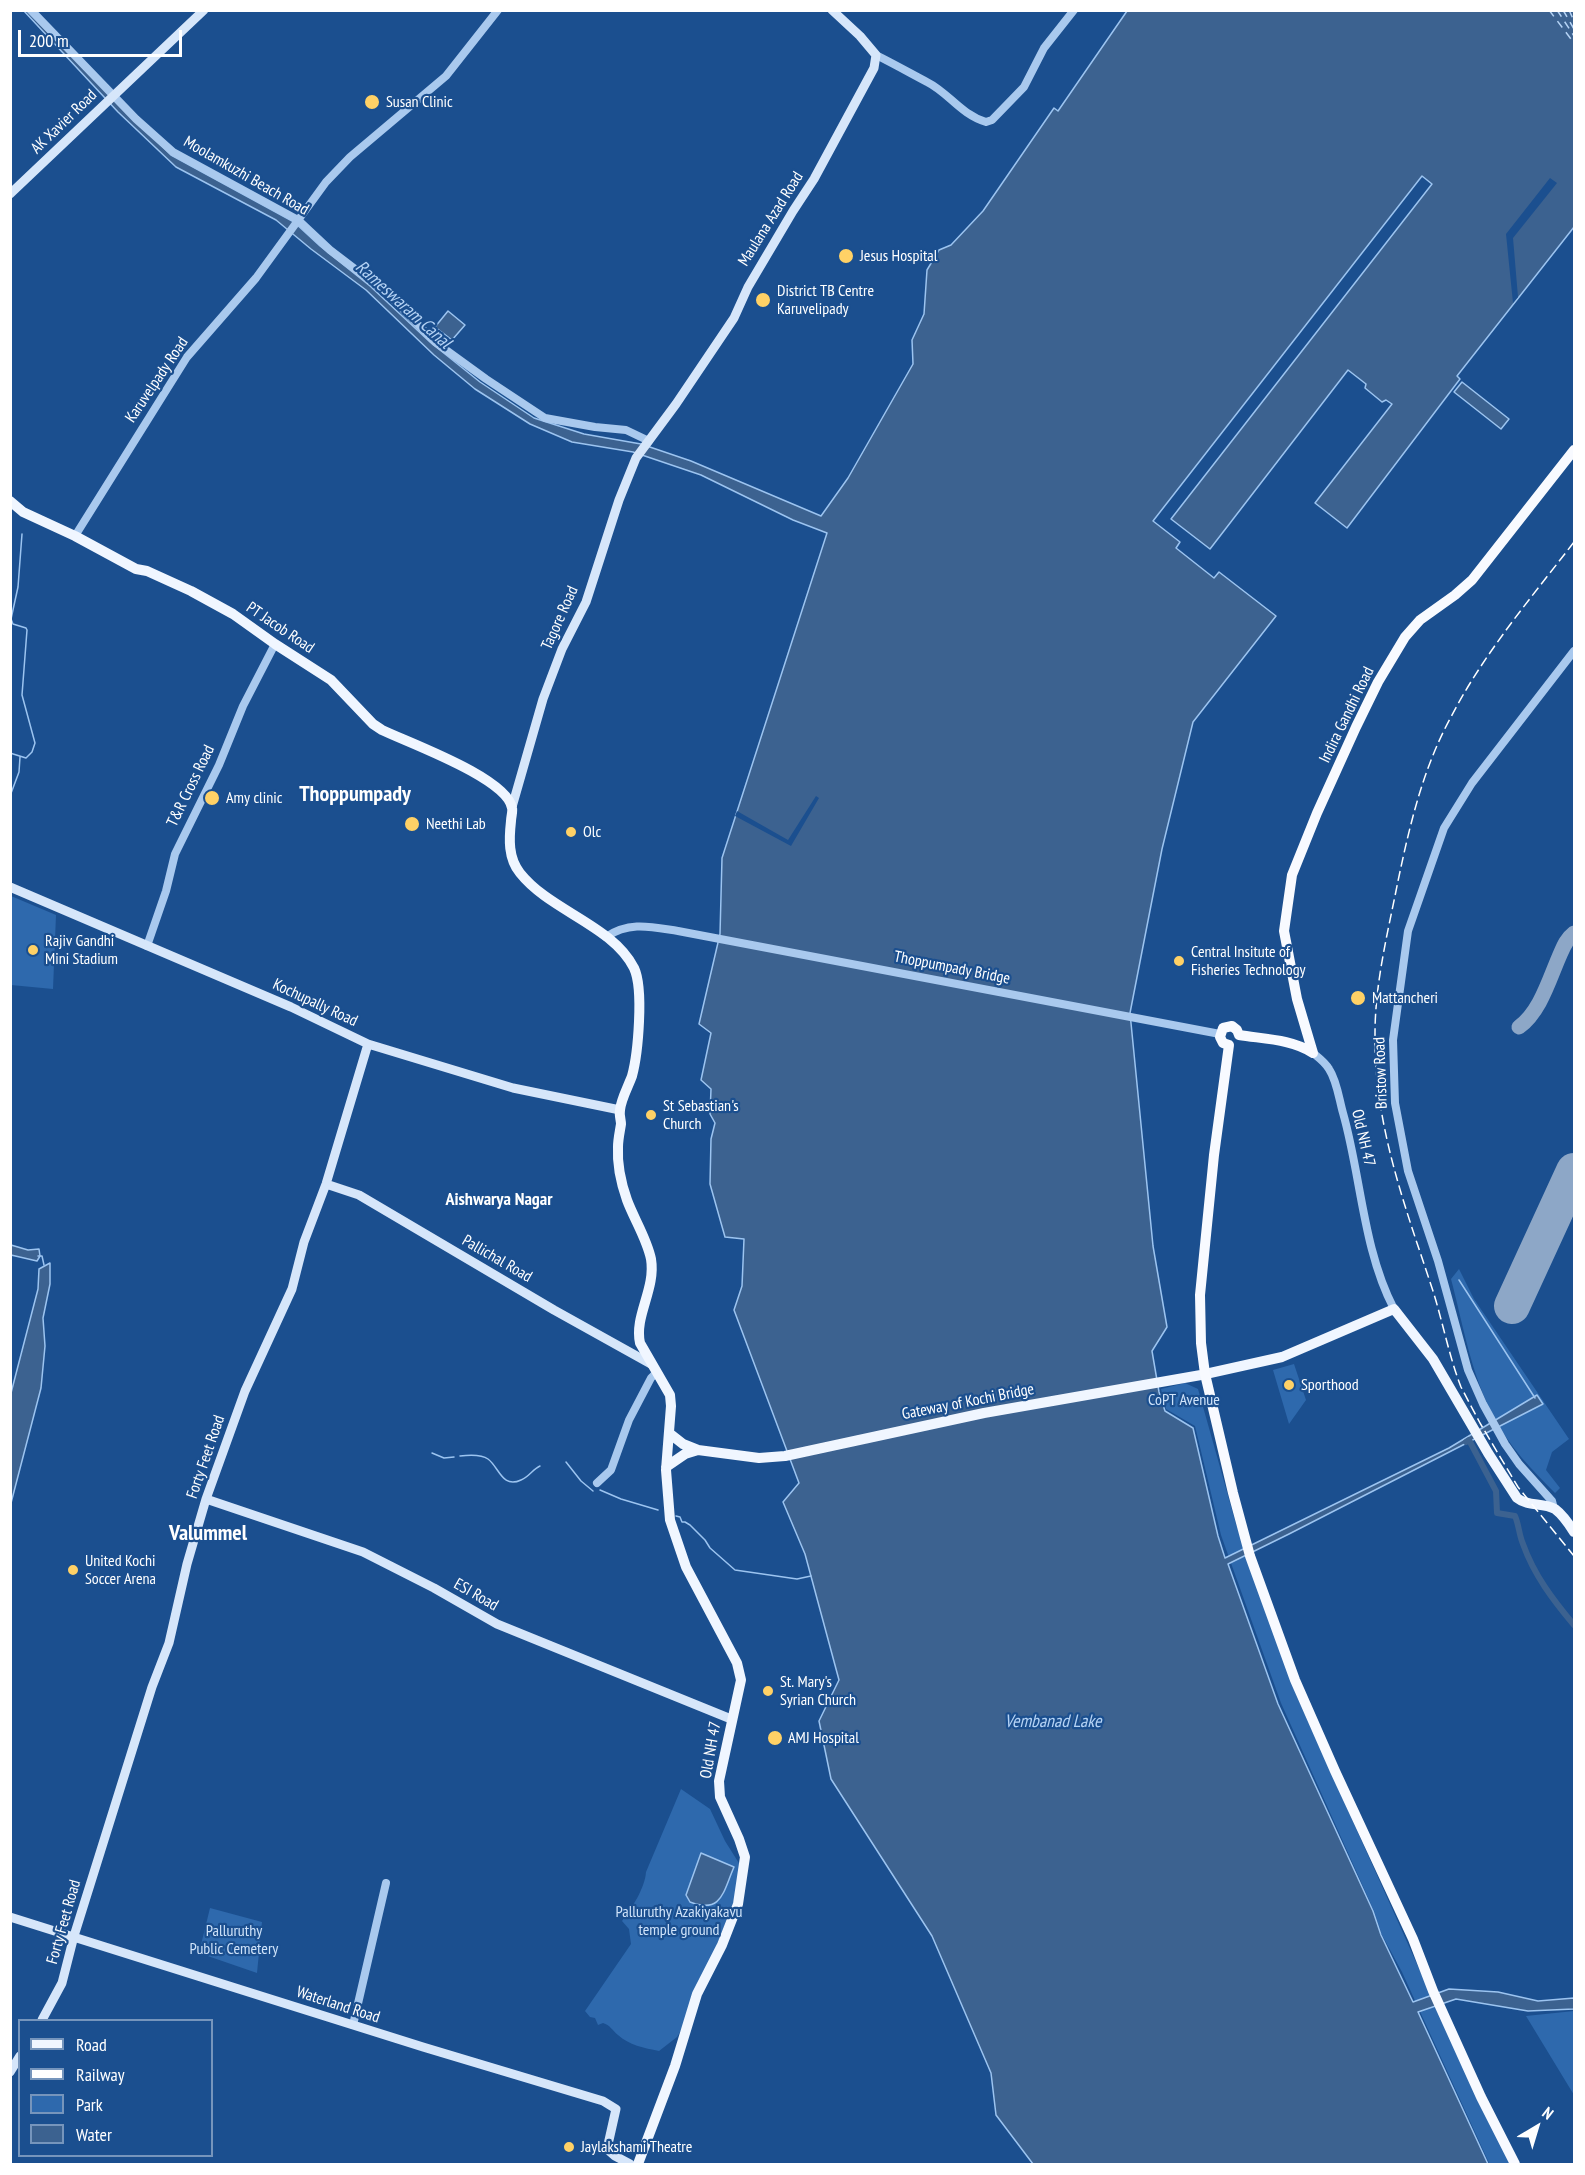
<!DOCTYPE html>
<style>
body{margin:0}
#map{position:relative;width:1585px;height:2175px;overflow:hidden;background:#1b4f8f;font-family:"PT Sans Narrow",sans-serif}
canvas{display:block}
.frame{position:absolute;inset:0;border:12px solid #fff;pointer-events:none}
.legend{position:absolute;left:18px;top:2019px;width:195px;height:138px;box-sizing:border-box;background:#1b4f8f;border:2px solid #7695bc;margin:0;padding:8px 10px;list-style:none;font-size:18px;color:#fff}
.legend li{display:flex;align-items:center;gap:12px;height:30px}
.legend b{width:30px;border:2px solid #7695bc}
.north{position:absolute;left:1507px;top:2097px;width:60px;height:60px;-webkit-text-stroke:4px #1b4f8f;paint-order:stroke;rotate:38deg;font-size:16px;font-weight:700;line-height:24px;text-align:center;color:#fff}
.north::after{content:'';display:block;margin:auto;width:21px;height:27px;background:#fff;clip-path:polygon(50% 0,100% 100%,50% 72%,0 100%)}
.scale{position:absolute;left:18px;top:30px;width:164px;height:27px;box-sizing:border-box;border:3px solid #fff;border-top:0;padding-left:8px;font-size:18px;line-height:21px;white-space:nowrap;color:#fff;-webkit-text-stroke:4px #1b4f8f;paint-order:stroke}
</style>
<div id="map">
<canvas width="1585" height="2175"></canvas>
<div class="frame"></div>
<ul class="legend">
<li><b style="height:8px;background:#f0f6ff"></b>Road</li>
<li><b style="height:8px;background:#fff"></b>Railway</li>
<li><b style="height:16px;background:#2e69ad"></b>Park</li>
<li><b style="height:16px;background:#3c6290"></b>Water</li>
</ul>
<div class="north">N</div>
<div class="scale">200 m</div>
</div>
<script>
const ctx = document.querySelector('canvas').getContext('2d');
ctx.lineJoin = 'round';
function fill(path, color) { ctx.fillStyle = color; ctx.fill(path, 'evenodd'); }
function strokePath(path, color, width, dash) { ctx.strokeStyle = color; ctx.lineWidth = width; ctx.lineCap = dash ? 'butt' : 'round'; ctx.setLineDash(dash || []); ctx.stroke(path); }
function label(font, color, halo, rows, align = 'center') {
  ctx.font = font + ' "PT Sans Narrow",sans-serif'; ctx.lineWidth = 4.5; ctx.setLineDash([]); ctx.textBaseline = 'middle'; ctx.strokeStyle = halo; ctx.fillStyle = color; for (const [text, x, y, turn = 0] of rows) {
    ctx.save(); ctx.translate(x, y); ctx.rotate((+turn || 0) * Math.PI / 180); ctx.textAlign = isNaN(turn) ? turn : align; if (halo) ctx.strokeText(text, 0, 0); ctx.fillText(text, 0, 0); ctx.restore();
  }
}
const green = new Path2D(`
 M 11,896 L 56,915 L 53,989 L 11,985 Z
 M 1459,1269 L 1474,1299 L 1569,1439 L 1552,1452 L 1546,1470 L 1560,1488 L 1555,1493 C 1531,1469 1509,1446 1494,1417 C 1471,1375 1463,1324 1451,1279 Z
 M 1294,1364 L 1306,1400 L 1289,1424 L 1273,1370 Z
 M 1185,1383 L 1198,1389 L 1236,1524 L 1297,1697 L 1478,2100 L 1510,2164 L 1489,2163 L 1402,1972 L 1382,1935 L 1374,1911 L 1281,1703 L 1221,1535 L 1195,1426 L 1166,1409 L 1161,1389 Z
 M 681,1789 L 710,1809 L 725,1841 L 742,1868 L 740,1885 L 689,2017 L 677,2037 L 659,2051 C 644,2048 629,2045 618,2035 C 612,2030 610,2025 603,2023 L 598,2025 L 595,2018 L 590,2017 L 585,2011 L 631,1944 L 629,1929 L 622,1921 C 632,1908 645,1888 646,1872 Z
 M 210,1908 L 262,1922 L 257,1973 L 199,1953 Z
 M 1574,2011 L 1574,2095 L 1526,2016 Z`);
const water = new Path2D(`
 M 24,11 L 27,11 L 171,155 L 294,222 L 320,246 L 370,286 L 430,342 L 480,382 L 534,418 L 584,434 L 641,444 L 691,461 L 821,516 L 848,478 L 913,364 L 912,340 L 924,314 L 927,270 L 939,250 L 951,245 L 983,211 L 1054,108 L 1058,111 L 1127,11 L 1574,11 L 1574,227 L 1457,376 L 1460,379 L 1347,528 L 1315,503 L 1392,404 L 1386,400 L 1382,402 L 1365,388 L 1366,384 L 1348,370 L 1210,549 L 1171,519 L 1432,184 L 1422,176 L 1153,521 L 1180,542 L 1176,548 L 1214,578 L 1219,572 L 1276,616 L 1193,722 L 1162,849 L 1130,1013 L 1153,1246 L 1167,1327 L 1152,1351 L 1159,1392 L 1165,1411 L 1193,1428 L 1218,1536 L 1225,1558 L 1449,1448 L 1537,1395 L 1543,1404 L 1289,1534 L 1228,1564 L 1278,1704 L 1373,1911 L 1381,1935 L 1413,2002 L 1449,1989 L 1498,1992 L 1538,2001 L 1574,1998 L 1574,2009 L 1528,2011 L 1456,1999 L 1418,2012 L 1488,2164 L 1033,2164 L 996,2115 L 991,2073 L 932,1936 L 831,1779 L 819,1721 L 839,1680 L 805,1554 L 783,1502 L 799,1483 L 734,1310 L 742,1286 L 744,1239 L 725,1237 L 710,1184 L 711,1139 L 715,1123 L 710,1114 L 711,1089 L 701,1080 L 711,1033 L 699,1024 L 720,934 L 722,858 L 827,533 L 793,520 L 701,475 L 633,452 L 572,442 L 530,424 L 475,389 L 434,355 L 366,290 L 311,249 L 276,220 L 176,167 L 118,112 Z
 M 448,311 L 465,325 L 452,340 L 435,327 Z
 M 1462,382 L 1509,419 L 1501,429 L 1454,392 Z
 M 11,1245 L 28,1250 L 39,1249 L 40,1256 L 37,1261 L 11,1255 Z
 M 50,1263 L 50,1284 L 43,1318 L 45,1346 L 41,1388 L 11,1503 L 11,1393 L 38,1289 L 39,1269 Z
 M 701,1853 L 734,1867 C 723,1892 722,1914 690,1902 L 686,1895 Z`);
const pier = new Path2D(`
 M 1550,178 L 1557,183 L 1513,238 L 1518,297 L 1513,303 L 1506,234 Z
 M 816,796 L 819,798 L 791,846 L 735,816 L 737,811 L 788,840 Z`);
const stream = new Path2D(`
 M 10,753 L 26,758 L 32,752 L 35,743 L 22,695 L 27,630 L 26,628 L 13,624 L 11,619 L 18,587 L 22,534
 M 10,796 L 19,772 L 20,757
 M 38,1256 L 42,1256 L 44,1265
 M 1459,1280 L 1535,1398
 M 432,1453 L 444,1458 L 454,1457
 M 460,1456 C 469,1455 481,1454 488,1459 C 499,1467 502,1489 521,1480 C 529,1477 533,1469 540,1466
 M 566,1462 L 581,1481 L 593,1491
 M 600,1490 L 621,1499 L 658,1510
 M 676,1516 L 680,1517 L 682,1522 L 685,1522 L 690,1525 L 705,1540 L 710,1548 L 735,1570 L 797,1579 L 811,1576`);
const canal = new Path2D(`
 M 1466,1442 L 1469,1440 L 1496,1491 L 1497,1513 L 1515,1516 C 1519,1525 1519,1535 1523,1544 C 1534,1575 1553,1600 1574,1625`);
const ferry = new Path2D(`
 M 1549,10 L 1574,43
 M 1557,10 L 1574,36
 M 1563,10 L 1574,29
 M 1569,10 L 1574,21`);
const taxiway = new Path2D(`
 M 1519,1027 C 1540,1012 1549,980 1559,957 C 1563,948 1566,939 1574,933`);
const runway = new Path2D(`
 M 1512,1306 L 1574,1171`);
const tertiary = new Path2D(`
 M 31,10 L 136,119 L 173,152 L 298,220 L 330,250 L 389,295 L 435,342 L 486,379 L 545,418 L 595,427 L 626,430 L 649,441
 M 876,55 C 894,64 910,73 927,82 C 949,93 960,114 986,122 L 992,120 L 1024,87 L 1044,48 L 1074,10
 M 75,536 L 187,357 L 256,278 L 326,182 L 350,157 L 446,76 L 498,10
 M 606,937 C 630,921 651,927 678,931 L 1220,1034
 M 147,946 L 166,891 L 175,854 L 219,765 L 243,706 L 275,644
 M 1313,1053 C 1319,1058 1325,1062 1329,1069 C 1337,1081 1339,1099 1343,1113 C 1361,1176 1363,1250 1394,1309
 M 597,1483 L 611,1470 L 629,1420 L 651,1378 L 656,1373
 M 1554,1509 L 1552,1501 L 1519,1464 L 1505,1444 L 1483,1404 L 1468,1370 L 1438,1261 L 1408,1171 L 1395,1103 L 1393,1040 L 1408,931 L 1444,828 L 1472,783 L 1574,651
 M 353,2025 L 386,1883`);
const secondary = new Path2D(`
 M 10,194 L 204,10
 M 512,807 L 543,699 L 562,649 L 586,602 L 619,500 L 636,458 L 676,404 L 734,318 L 748,287 L 793,211 L 814,179 L 874,68 L 876,55 L 860,36 L 832,10
 M 10,887 L 291,1007 L 368,1044 L 513,1088 L 620,1110
 M 326,1184 L 359,1195 L 554,1310 L 651,1364
 M 206,1499 L 363,1552 L 434,1588 L 497,1624 L 731,1719
 M 10,1917 L 423,2047 L 603,2101 L 616,2109 L 607,2149 L 615,2156 L 630,2164
 M 42,2020 L 62,1983 L 74,1936 L 152,1687 L 169,1643 L 187,1564 L 206,1499 L 245,1391 L 292,1289 L 304,1242 L 326,1184 L 368,1044
 M 10,2072 L 20,2056`);
const primary = new Path2D(`
 M 10,501 L 23,512 L 75,536 L 136,569 L 147,571 L 191,591 L 233,614 L 275,644 L 331,680 L 373,724 L 382,730 C 409,743 507,778 512,808 C 513,811 511,817 511,821 C 509,839 508,858 520,873 C 550,911 612,925 634,968 C 644,989 638,1054 632,1076 C 628,1087 621,1099 620,1110 C 619,1115 621,1120 621,1124 C 620,1131 618,1139 618,1147 C 617,1165 621,1183 627,1200 C 634,1219 647,1239 651,1259 C 656,1289 634,1316 640,1343 L 670,1395 L 671,1406 L 666,1470 L 670,1520 L 686,1567 L 737,1663 L 741,1680 L 719,1781 L 720,1797 L 739,1839 L 745,1857 L 738,1904 L 722,1945 L 697,1994 L 675,2066 L 638,2164
 M 669,1433 L 683,1444 L 698,1450
 M 666,1467 L 685,1454 L 698,1450 L 759,1458 L 785,1456 L 984,1413 L 1201,1375 L 1282,1357 L 1394,1309 L 1433,1359 L 1488,1453 L 1517,1498 C 1528,1507 1543,1502 1555,1509 C 1563,1515 1569,1524 1574,1532`);
const trunk = new Path2D(`
 M 1239,1035 C 1263,1039 1292,1039 1313,1053
 M 1229,1045 L 1214,1155 L 1200,1295 L 1201,1343 L 1205,1374 L 1233,1493 L 1250,1556 L 1295,1680 L 1335,1771 L 1413,1939 L 1433,1991 L 1481,2097 L 1515,2164
 M 1229,1045 L 1223,1043 L 1220,1037 L 1223,1028 L 1232,1026 L 1237,1030 L 1239,1035
 M 1313,1053 L 1297,999 L 1284,931 L 1292,875 L 1317,813 L 1356,727 L 1378,682 L 1405,637 L 1420,620 L 1455,595 L 1472,580 L 1574,450`);
const rail = new Path2D(`
 M 1574,542 C 1531,598 1484,653 1451,717 C 1423,768 1410,824 1398,881 C 1388,932 1375,982 1375,1034 C 1374,1125 1405,1206 1433,1291 C 1443,1323 1449,1356 1461,1387 L 1480,1423 L 1518,1487 L 1574,1556`);
const markers = [
 [372,102,8,"#ffd166"],
 [846,256,8,"#ffd166"],
 [763,300,8,"#ffd166"],
 [212,798,8,"#ffd166"],
 [412,824,8,"#ffd166"],
 [571,832,6,"#ffd166"],
 [33,950,6,"#ffd166"],
 [1179,961,6,"#ffd166"],
 [1358,998,8,"#ffd166"],
 [651,1115,6,"#ffd166"],
 [1289,1385,6,"#ffd166"],
 [73,1570,6,"#ffd166"],
 [768,1691,6,"#ffd166"],
 [775,1738,8,"#ffd166"],
 [569,2147,6,"#ffd166"]
];
const poiNames = [
 ["Susan Clinic",386,102],
 ["Jesus Hospital",860,256],
 ["District TB Centre",777,291],
 ["Karuvelipady",777,309],
 ["Amy clinic",226,798],
 ["Neethi Lab",426,824],
 ["Olc",583,832],
 ["Rajiv Gandhi",45,941],
 ["Mini Stadium",45,959],
 ["Central Insitute of",1191,952],
 ["Fisheries Technology",1191,970],
 ["Mattancheri",1372,998],
 ["St Sebastian's",663,1106],
 ["Church",663,1124],
 ["Sporthood",1301,1385],
 ["United Kochi",85,1561],
 ["Soccer Arena",85,1579],
 ["St. Mary's",780,1682],
 ["Syrian Church",780,1700],
 ["AMJ Hospital",788,1738],
 ["Jaylakshami Theatre",581,2147]
];
const streetNames = [
 ["AK Xavier Road",64,122,-44],
 ["Moolamkuzhi Beach Road",246,176,30],
 ["Maulana Azad Road",771,219,-58],
 ["Karuvelpady Road",157,380,-56],
 ["Tagore Road",560,618,-66],
 ["PT Jacob Road",280,628,34],
 ["Indira Gandhi Road",1347,715,-64],
 ["T&R Cross Road",191,786,-64],
 ["Thoppumpady Bridge",952,968,11],
 ["Kochupally Road",315,1003,25],
 ["Bristow Road",1381,1073,-92],
 ["Old NH 47",1363,1138,77],
 ["Pallichal Road",497,1259,30],
 ["Gateway of Kochi Bridge",968,1402,-11],
 ["Forty Feet Road",206,1457,-71],
 ["ESI Road",476,1595,30],
 ["Old NH 47",711,1750,-80],
 ["Forty Feet Road",64,1922,-74],
 ["Waterland Road",338,2005,18]
];
const parkNames = [
 ["CoPT Avenue",1184,1400],
 ["Palluruthy Azakiyakavu",679,1912],
 ["temple ground",679,1930],
 ["Palluruthy",234,1931],
 ["Public Cemetery",234,1949]
];
const waterNames = [
 ["Rameswaram Canal",403,305,42],
 ["Vembanad Lake",1053,1722]
];
const neighbourhoodNames = [
 ["Aishwarya Nagar",499,1200]
];
const districtNames = [
 ["Thoppumpady",355,795],
 ["Valummel",208,1534]
];
fill(green, '#2e69ad');
fill(water, '#3c6290');
strokePath(water, '#9cc4f0', 1.5);
fill(pier, '#1b4f8f');
strokePath(stream, '#9cc4f0', 1.5);
strokePath(canal, '#3c6290', 6);
strokePath(ferry, '#b5d3f5', 1.5, [8, 6]);
strokePath(taxiway, '#8da7c7', 15);
strokePath(runway, '#8da7c7', 36);
strokePath(tertiary, '#a9c9ee', 8);
strokePath(secondary, '#d6e6fa', 9);
strokePath(primary, '#f0f6ff', 10);
strokePath(trunk, '#f8faff', 10);
strokePath(rail, '#fff', 1.5, [10, 4.5]);
for (const [x, y, r, color] of markers) { const dot = new Path2D(); dot.arc(x, y, r, 0, 2 * Math.PI); ctx.fillStyle = color; ctx.fill(dot); strokePath(dot, '#1b4f8f', 2); }
label('16px', '#fff', '#1b4f8f', poiNames, 'left');
label('16px', '#fff', '#1b4f8f', streetNames);
label('16px', '#cfe3fa', '#1b4f8f', parkNames);
label('italic 18px', '#b5d3f5', '#1b4f8f', waterNames);
label('bold 18px', '#fff', '#1b4f8f', neighbourhoodNames);
label('bold 22px', '#fff', '#1b4f8f', districtNames);
</script>
